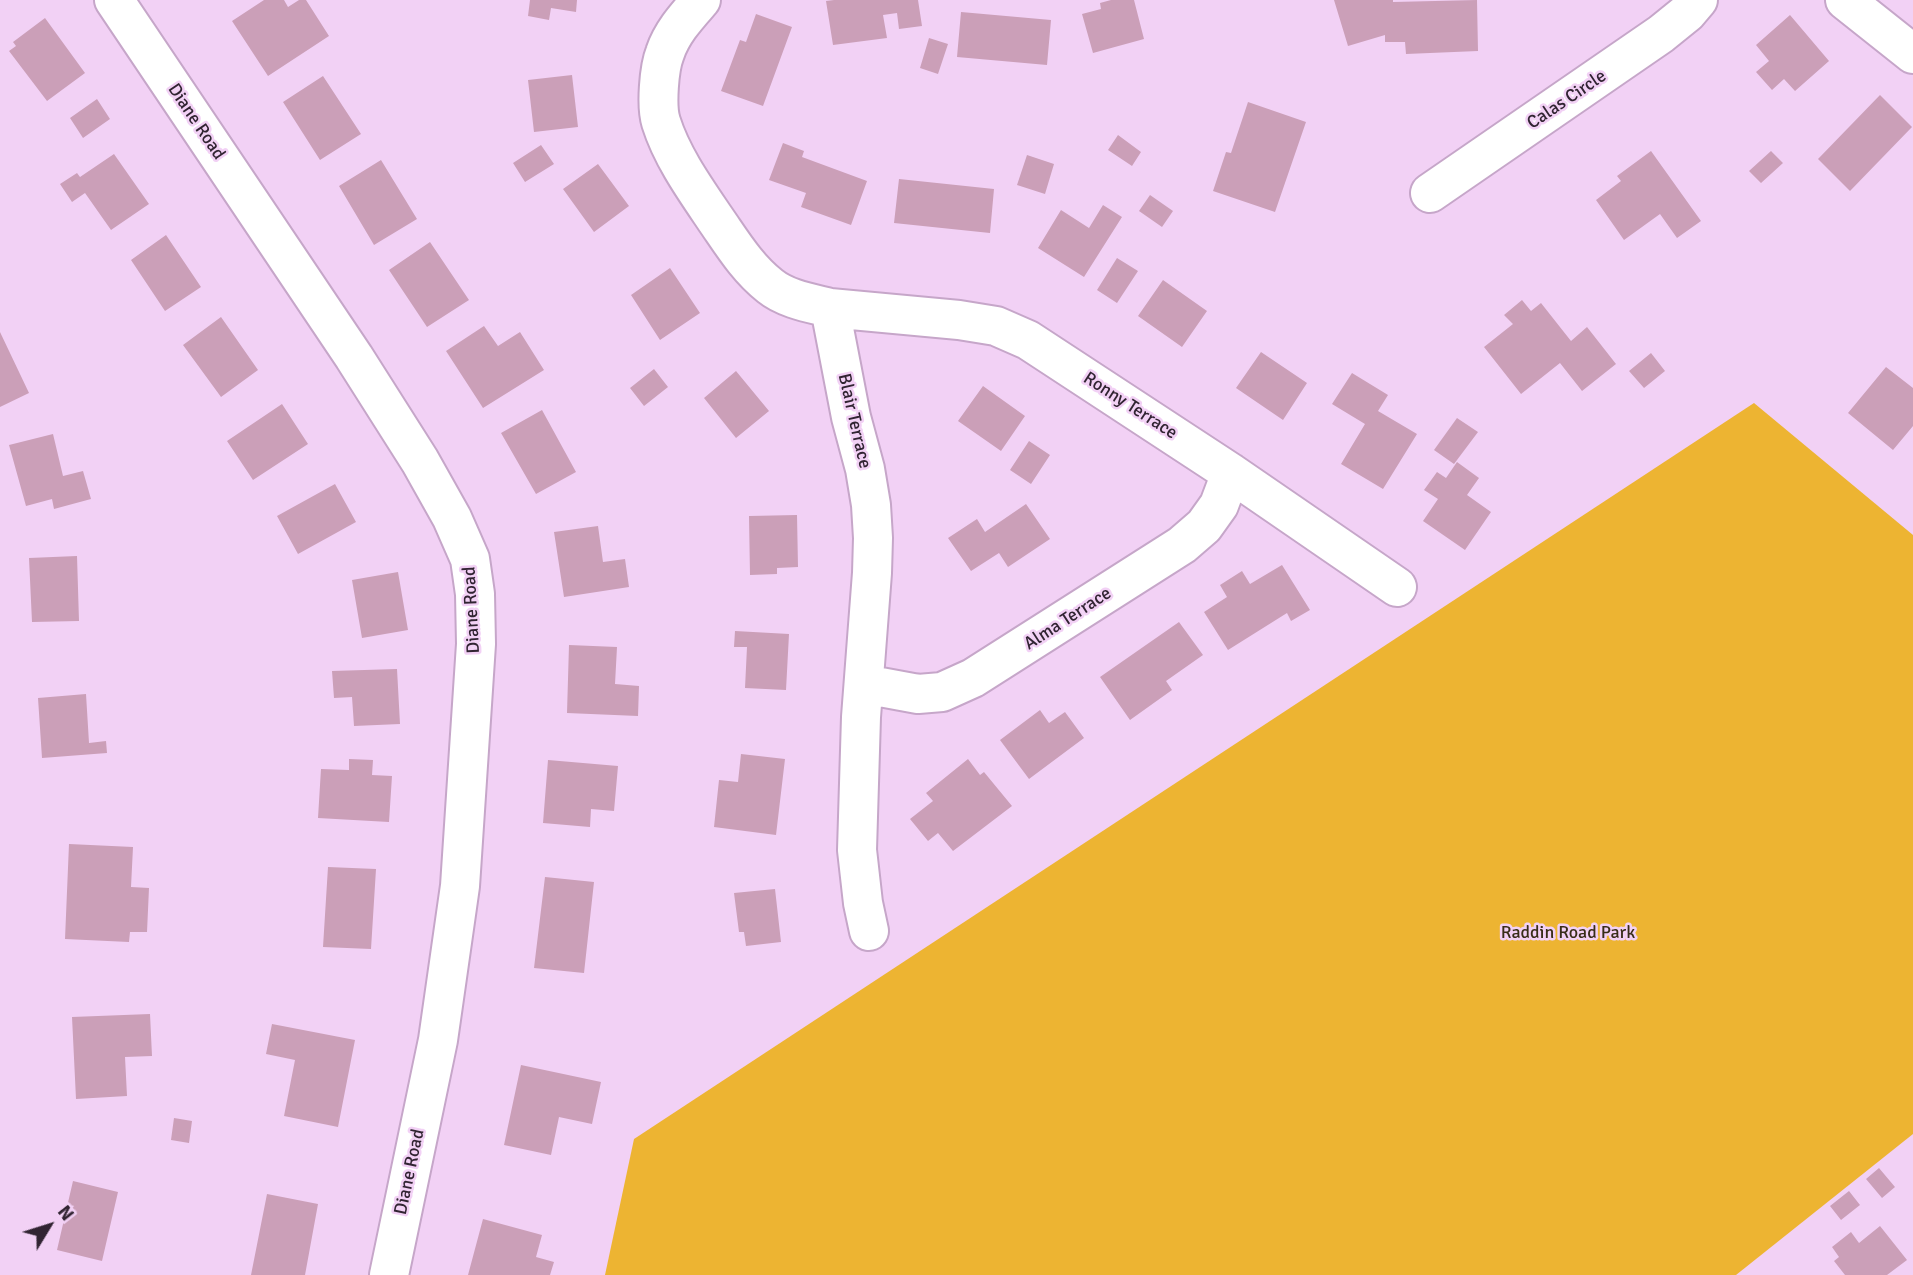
<!DOCTYPE html>
<style>
body{margin:0}
#map{position:relative;width:1913px;height:1275px;overflow:hidden;background:#f2d1f5;font-family:Signika,sans-serif}
canvas{display:block}
.north{position:absolute;left:14px;top:1191px;width:70px;height:70px;-webkit-text-stroke:5px #f2d1f5;paint-order:stroke;rotate:52deg;font-size:19px;font-weight:700;line-height:28px;text-align:center;color:#312432}
.north::after{content:'';display:block;margin:auto;width:24px;height:32px;background:#312432;clip-path:polygon(50% 0,100% 100%,50% 72%,0 100%)}
</style>
<div id="map">
<canvas width="1913" height="1275"></canvas>
<div class="north">N</div>
</div>
<script>
const ctx = document.querySelector('canvas').getContext('2d');
ctx.lineJoin = 'round';
function fill(path, color) { ctx.fillStyle = color; ctx.fill(path, 'evenodd'); }
function strokePath(path, color, width, dash) { ctx.strokeStyle = color; ctx.lineWidth = width; ctx.lineCap = dash ? 'butt' : 'round'; ctx.setLineDash(dash || []); ctx.stroke(path); }
function label(font, color, halo, rows, align = 'center') {
  ctx.font = font + ' Signika,sans-serif'; ctx.lineWidth = 5; ctx.setLineDash([]); ctx.textBaseline = 'middle'; ctx.strokeStyle = halo; ctx.fillStyle = color; for (const [text, x, y, turn = 0] of rows) {
    ctx.save(); ctx.translate(x, y); ctx.rotate((+turn || 0) * Math.PI / 180); ctx.textAlign = isNaN(turn) ? turn : align; if (halo) ctx.strokeText(text, 0, 0); ctx.fillText(text, 0, 0); ctx.restore();
  }
}
const green = new Path2D(`
 M 1754,403 L 1913,535 L 1913,1134 L 1736,1275 L 605,1275 L 634,1139 Z`);
const building = new Path2D(`
 M 264,0 L 284,0 L 288,7 L 299,0 L 306,0 L 329,36 L 268,76 L 232,21 Z
 M 530,0 L 577,0 L 576,12 L 551,8 L 549,20 L 528,16 Z
 M 834,0 L 918,0 L 922,26 L 899,29 L 897,13 L 883,15 L 887,38 L 833,45 L 826,1 Z
 M 1111,0 L 1134,0 L 1144,39 L 1093,53 L 1082,14 L 1101,9 L 1100,3 Z
 M 1334,0 L 1393,0 L 1393,2 L 1477,0 L 1478,51 L 1406,54 L 1405,42 L 1385,42 L 1385,35 L 1348,46 Z
 M 961,12 L 1051,20 L 1047,65 L 957,57 Z
 M 756,14 L 792,27 L 763,106 L 721,91 L 740,40 L 746,42 Z
 M 1790,15 L 1829,61 L 1795,91 L 1784,79 L 1772,90 L 1756,72 L 1769,61 L 1756,45 Z
 M 45,18 L 85,73 L 47,101 L 9,51 L 16,46 L 13,42 Z
 M 929,38 L 948,44 L 938,74 L 920,68 Z
 M 572,75 L 578,127 L 534,132 L 528,80 Z
 M 323,76 L 361,134 L 320,160 L 283,102 Z
 M 1880,95 L 1912,127 L 1850,191 L 1818,159 Z
 M 97,99 L 110,119 L 83,138 L 70,118 Z
 M 1248,102 L 1306,122 L 1275,212 L 1213,191 L 1226,152 L 1231,153 Z
 M 1118,135 L 1141,152 L 1132,166 L 1108,150 Z
 M 783,143 L 804,151 L 802,157 L 867,181 L 851,225 L 801,207 L 806,193 L 769,180 Z
 M 541,145 L 554,164 L 525,182 L 513,163 Z
 M 1651,151 L 1701,221 L 1677,238 L 1660,214 L 1624,240 L 1596,200 L 1621,181 L 1617,176 Z
 M 1771,151 L 1783,163 L 1761,183 L 1749,171 Z
 M 114,154 L 149,204 L 111,230 L 85,193 L 72,202 L 60,184 L 77,173 L 80,177 Z
 M 1027,155 L 1054,164 L 1045,194 L 1017,185 Z
 M 381,160 L 417,219 L 374,245 L 339,186 Z
 M 598,164 L 629,206 L 594,232 L 563,189 Z
 M 899,179 L 994,189 L 990,233 L 894,223 Z
 M 1150,195 L 1173,211 L 1162,227 L 1139,211 Z
 M 1103,205 L 1122,217 L 1084,277 L 1038,248 L 1061,210 L 1089,228 Z
 M 166,235 L 201,287 L 165,311 L 131,260 Z
 M 430,242 L 469,300 L 427,327 L 389,270 Z
 M 1117,258 L 1138,271 L 1117,303 L 1097,290 Z
 M 670,268 L 700,313 L 660,340 L 631,295 Z
 M 1163,280 L 1207,311 L 1182,347 L 1138,316 Z
 M 1522,300 L 1531,311 L 1541,303 L 1571,341 L 1587,327 L 1616,364 L 1582,391 L 1560,363 L 1521,394 L 1484,347 L 1513,324 L 1504,315 Z
 M 221,317 L 258,370 L 221,397 L 183,345 Z
 M 484,326 L 498,346 L 520,332 L 544,370 L 483,408 L 446,351 Z
 M 0,332 L 29,393 L 0,407 Z
 M 1261,352 L 1307,383 L 1283,420 L 1236,388 Z
 M 1651,353 L 1665,371 L 1644,388 L 1629,371 Z
 M 1886,367 L 1913,388 L 1913,426 L 1893,450 L 1848,413 Z
 M 654,369 L 668,387 L 644,406 L 630,388 Z
 M 736,371 L 769,411 L 736,438 L 704,398 Z
 M 1352,373 L 1388,395 L 1378,411 L 1417,434 L 1383,489 L 1341,464 L 1365,424 L 1332,404 Z
 M 983,386 L 1025,416 L 1001,451 L 958,421 Z
 M 282,404 L 308,444 L 253,480 L 227,441 Z
 M 542,410 L 576,472 L 536,494 L 501,433 Z
 M 1457,418 L 1478,432 L 1454,464 L 1434,450 Z
 M 53,434 L 63,476 L 83,471 L 91,499 L 54,509 L 52,499 L 26,506 L 9,445 Z
 M 1029,441 L 1050,455 L 1031,484 L 1010,470 Z
 M 1457,462 L 1479,478 L 1467,495 L 1491,512 L 1465,550 L 1423,521 L 1438,499 L 1424,490 L 1437,472 L 1446,478 Z
 M 335,484 L 356,522 L 298,554 L 277,516 Z
 M 1026,504 L 1050,539 L 1008,567 L 999,553 L 971,571 L 948,538 L 977,519 L 985,532 Z
 M 797,515 L 798,567 L 777,568 L 777,574 L 750,575 L 749,516 Z
 M 598,526 L 603,562 L 625,559 L 629,587 L 564,597 L 554,532 Z
 M 77,556 L 79,621 L 32,622 L 29,558 Z
 M 1282,565 L 1310,610 L 1291,621 L 1287,613 L 1228,650 L 1204,612 L 1227,597 L 1220,585 L 1242,571 L 1250,584 Z
 M 398,572 L 408,630 L 362,638 L 352,580 Z
 M 1179,622 L 1203,655 L 1166,681 L 1172,690 L 1130,720 L 1100,677 Z
 M 735,631 L 789,634 L 786,690 L 745,688 L 747,647 L 734,647 Z
 M 569,645 L 617,647 L 615,684 L 639,686 L 638,716 L 567,713 Z
 M 397,669 L 400,724 L 354,726 L 352,697 L 334,698 L 332,671 Z
 M 86,694 L 89,743 L 106,741 L 107,753 L 42,758 L 38,698 Z
 M 1040,710 L 1049,723 L 1065,712 L 1084,738 L 1029,779 L 1000,740 Z
 M 741,754 L 785,759 L 776,835 L 714,827 L 719,780 L 738,782 Z
 M 349,759 L 373,760 L 372,775 L 392,776 L 389,822 L 318,818 L 321,769 L 349,770 Z
 M 968,759 L 980,775 L 984,772 L 1012,806 L 953,851 L 938,833 L 928,841 L 910,819 L 933,801 L 926,793 Z
 M 548,760 L 618,766 L 614,811 L 591,809 L 590,827 L 543,823 Z
 M 69,844 L 133,847 L 131,887 L 149,888 L 147,932 L 130,932 L 129,942 L 65,939 Z
 M 328,867 L 376,869 L 371,949 L 323,947 Z
 M 545,877 L 594,882 L 584,973 L 534,968 Z
 M 775,889 L 781,942 L 746,946 L 744,932 L 739,932 L 734,893 Z
 M 150,1014 L 152,1056 L 125,1057 L 127,1096 L 76,1099 L 72,1017 Z
 M 272,1024 L 355,1040 L 338,1127 L 284,1116 L 295,1060 L 266,1054 Z
 M 521,1065 L 601,1082 L 592,1124 L 559,1117 L 551,1155 L 504,1145 Z
 M 174,1118 L 192,1121 L 189,1143 L 171,1140 Z
 M 1879,1168 L 1895,1187 L 1882,1198 L 1866,1179 Z
 M 73,1181 L 118,1192 L 102,1261 L 57,1250 Z
 M 1849,1191 L 1860,1205 L 1841,1220 L 1830,1206 Z
 M 267,1194 L 318,1204 L 305,1275 L 251,1275 Z
 M 483,1219 L 542,1235 L 536,1257 L 554,1262 L 550,1275 L 468,1275 Z
 M 1880,1226 L 1907,1260 L 1887,1275 L 1845,1275 L 1834,1261 L 1839,1257 L 1832,1247 L 1851,1232 L 1859,1243 Z`);
const minor = new Path2D(`
 M 114,0 L 354,357 L 420,461 L 452,518 L 470,559 L 475,594 L 476,644 L 460,886 L 438,1040 L 389,1275
 M 701,0 C 687,16 672,32 665,53 C 659,68 656,106 661,122 C 672,157 695,189 716,220 C 732,243 747,268 770,286 C 786,299 810,303 830,308 L 851,417 L 865,469 L 871,505 L 873,538 L 872,573 L 861,717 L 857,850 L 863,903 L 869,931
 M 1430,193 L 1661,34 L 1687,13 L 1698,0
 M 830,308 L 959,320 L 996,326 L 1028,340 L 1231,473 L 1397,587
 M 864,684 L 918,694 L 942,692 L 973,678 L 1182,545 L 1204,526 L 1219,505 L 1231,473`);
const major = new Path2D(`
 M 1845,0 L 1913,54`);
const streetNames = [
 ["Calas Circle",1567,100,-34],
 ["Diane Road",196,122,56],
 ["Ronny Terrace",1130,406,33],
 ["Blair Terrace",854,421,77],
 ["Diane Road",472,610,-93],
 ["Alma Terrace",1068,619,-33],
 ["Diane Road",410,1172,-78]
];
const parkNames = [
 ["Raddin Road Park",1568,933]
];
fill(green, '#edb432');
fill(building, '#cb9fb8');
strokePath(minor, '#c6a6c9', 42);
strokePath(major, '#c6a6c9', 42);
strokePath(minor, '#fff', 38);
strokePath(major, '#fff', 38);
label('18px', '#312432', '#f2d1f5', streetNames);
label('18px', '#382d18', '#f2d1f5', parkNames);
</script>
